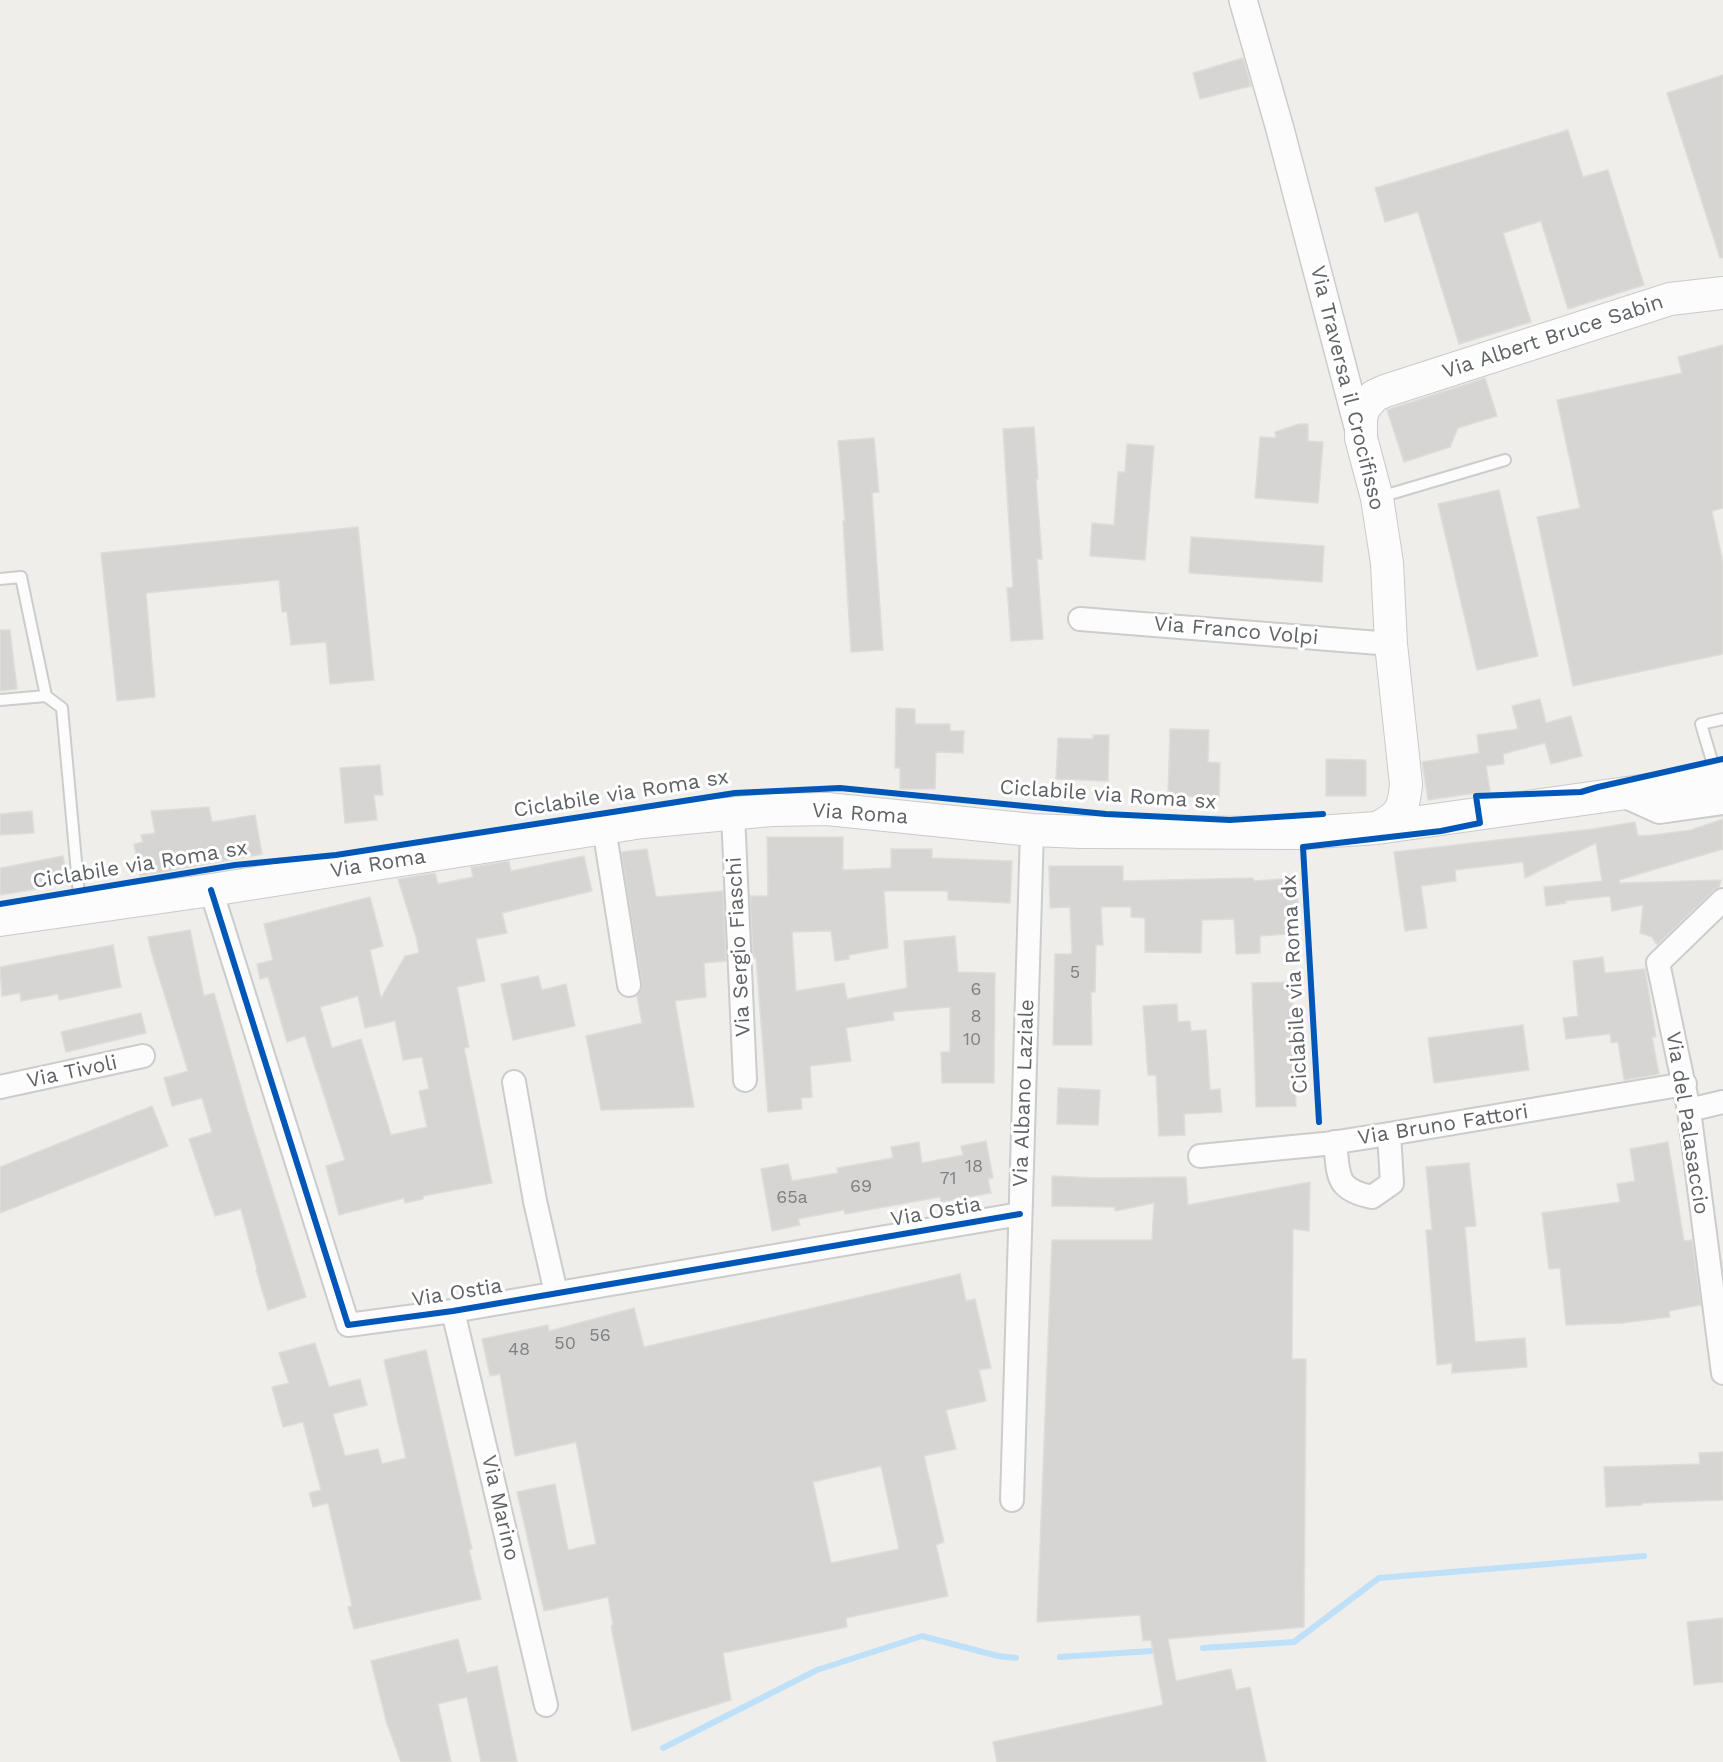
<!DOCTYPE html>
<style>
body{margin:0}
canvas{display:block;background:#efeeea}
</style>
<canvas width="1723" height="1762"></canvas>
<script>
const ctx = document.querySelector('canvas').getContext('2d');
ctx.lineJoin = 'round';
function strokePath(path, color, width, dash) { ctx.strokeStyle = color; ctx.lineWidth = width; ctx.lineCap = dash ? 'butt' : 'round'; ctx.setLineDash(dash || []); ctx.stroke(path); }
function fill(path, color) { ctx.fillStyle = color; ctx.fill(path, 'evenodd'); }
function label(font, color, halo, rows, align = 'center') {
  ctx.font = font + ' "Work Sans",sans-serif'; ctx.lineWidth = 6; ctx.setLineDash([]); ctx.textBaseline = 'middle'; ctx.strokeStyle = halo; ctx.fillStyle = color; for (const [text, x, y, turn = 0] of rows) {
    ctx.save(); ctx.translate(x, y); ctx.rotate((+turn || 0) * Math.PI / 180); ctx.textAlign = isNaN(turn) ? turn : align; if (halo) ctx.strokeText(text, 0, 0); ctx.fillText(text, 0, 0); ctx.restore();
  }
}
const stream = new Path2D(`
 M 1203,1648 L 1294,1642 L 1379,1578 L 1644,1556
 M 1060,1657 L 1151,1651
 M 663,1748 L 817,1670 L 922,1636 L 998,1656 L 1016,1658`);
const building = new Path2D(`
 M 1243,58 L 1251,86 L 1200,99 L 1193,73 Z
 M 1723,75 L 1723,257 L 1720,258 L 1667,93 Z
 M 1568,130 L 1583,177 L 1608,170 L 1644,285 L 1568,309 L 1541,221 L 1503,233 L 1531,322 L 1459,344 L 1418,212 L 1385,222 L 1375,188 Z
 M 1723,345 L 1723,508 L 1712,511 L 1723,563 L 1723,654 L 1573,686 L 1537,517 L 1580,508 L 1557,400 L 1682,373 L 1678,357 Z
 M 1485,378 L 1497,416 L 1458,428 L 1450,447 L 1404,462 L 1387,410 Z
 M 1299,424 L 1308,424 L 1308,441 L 1323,442 L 1318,503 L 1255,498 L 1260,437 L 1276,438 L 1275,432 Z
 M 1034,427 L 1038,479 L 1036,479 L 1042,559 L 1037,559 L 1043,639 L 1011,641 L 1007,588 L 1013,587 L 1003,429 Z
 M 874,438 L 879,492 L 872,493 L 883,650 L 851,652 L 843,521 L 845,521 L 838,441 Z
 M 1127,444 L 1154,446 L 1145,560 L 1090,556 L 1092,523 L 1114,525 L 1118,472 L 1125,472 Z
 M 1499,490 L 1538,656 L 1477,670 L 1438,504 Z
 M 358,527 L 374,680 L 330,684 L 326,642 L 291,645 L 287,612 L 282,612 L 279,580 L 146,593 L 155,697 L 117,701 L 101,553 Z
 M 1191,537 L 1324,546 L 1322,582 L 1189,573 Z
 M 0,630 L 10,630 L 17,689 L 0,691 Z
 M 1540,699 L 1546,723 L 1571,716 L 1582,756 L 1551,764 L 1545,743 L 1503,754 L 1504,764 L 1486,766 L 1490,791 L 1428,800 L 1422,762 L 1479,753 L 1477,735 L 1518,729 L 1512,706 Z
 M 896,708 L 915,709 L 915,724 L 950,724 L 950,731 L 964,731 L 963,753 L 936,752 L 935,789 L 900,789 L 900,768 L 895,768 Z
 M 1170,729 L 1209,730 L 1208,762 L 1220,763 L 1219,797 L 1168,796 Z
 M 1093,735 L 1109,735 L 1108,781 L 1056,779 L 1058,738 L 1093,739 Z
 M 1326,759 L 1366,760 L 1366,796 L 1326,796 Z
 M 380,765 L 383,795 L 374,795 L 377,820 L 345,823 L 340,768 Z
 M 209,807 L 212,822 L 255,815 L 262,854 L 140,876 L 134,844 L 143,842 L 141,835 L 155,833 L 151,811 Z
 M 32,811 L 34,833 L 0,835 L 0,814 Z
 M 1723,819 L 1723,849 L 1619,880 L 1620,883 L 1721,880 L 1719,887 L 1714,890 L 1657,945 L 1652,937 L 1640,933 L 1643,905 L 1612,911 L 1610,896 L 1565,901 L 1566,903 L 1546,906 L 1544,887 L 1602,881 L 1596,843 L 1525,878 L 1523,862 L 1455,870 L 1456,881 L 1421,886 L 1427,928 L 1405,931 L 1394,852 L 1593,829 L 1635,822 L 1638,836 L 1653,835 L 1691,830 Z
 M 767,837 L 843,837 L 843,870 L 891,868 L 891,849 L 932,849 L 932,858 L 1012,861 L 1010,903 L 948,900 L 948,891 L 884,891 L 888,948 L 849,955 L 849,959 L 835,961 L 831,931 L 792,932 L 796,991 L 844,983 L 847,999 L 907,988 L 904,941 L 955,936 L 958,972 L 995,973 L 994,1083 L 942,1083 L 941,1052 L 950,1052 L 950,1007 L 893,1012 L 894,1020 L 846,1028 L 851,1061 L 810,1066 L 812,1097 L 801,1098 L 802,1109 L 768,1112 L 756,958 L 753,958 L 750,896 L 768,896 Z
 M 647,849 L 656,897 L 723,891 L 726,961 L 704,963 L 706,997 L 675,1001 L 694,1107 L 601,1110 L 586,1036 L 642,1023 L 637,996 L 641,990 L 642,983 L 621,852 Z
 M 63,856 L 68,884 L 0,895 L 0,868 Z
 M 584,856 L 592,891 L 502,913 L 507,933 L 476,939 L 485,981 L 457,987 L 469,1047 L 464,1048 L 492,1183 L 423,1196 L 423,1199 L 405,1203 L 404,1198 L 339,1215 L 326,1166 L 345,1160 L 305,1036 L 287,1042 L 268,977 L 260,979 L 257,964 L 273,960 L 264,924 L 370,897 L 383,946 L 370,950 L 381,998 L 405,956 L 419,953 L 416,937 L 398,879 L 435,873 L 438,884 L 473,877 L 471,867 L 473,867 L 509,861 L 511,871 ZM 358,996 L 365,1028 L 395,1021 L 403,1060 L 422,1057 L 429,1089 L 419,1091 L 427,1127 L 391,1135 L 361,1039 L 332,1048 L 320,1007 Z
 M 1049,866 L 1123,866 L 1123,881 L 1253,878 L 1254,881 L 1296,878 L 1300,933 L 1260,936 L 1260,953 L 1236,954 L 1234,919 L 1202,920 L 1201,953 L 1145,952 L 1145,918 L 1131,917 L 1131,907 L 1101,907 L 1103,945 L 1096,945 L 1095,992 L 1091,992 L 1092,1045 L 1053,1045 L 1055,954 L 1072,954 L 1070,907 L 1050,908 Z
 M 190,930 L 204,996 L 214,993 L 247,1109 L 306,1297 L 268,1310 L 256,1270 L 257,1269 L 241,1209 L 215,1216 L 189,1139 L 212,1132 L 202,1098 L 172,1106 L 164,1078 L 188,1071 L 151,951 L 148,937 Z
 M 113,945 L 121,987 L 59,1000 L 58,994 L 21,1001 L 20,993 L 2,996 L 0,967 Z
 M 1603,957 L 1605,973 L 1645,969 L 1656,1037 L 1652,1037 L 1659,1074 L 1624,1080 L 1618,1042 L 1611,1043 L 1610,1034 L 1566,1039 L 1563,1018 L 1578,1016 L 1573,961 Z
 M 538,976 L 542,990 L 566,984 L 575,1026 L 513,1040 L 501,984 Z
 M 1292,982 L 1296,1106 L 1256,1107 L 1252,983 Z
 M 1177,1004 L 1178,1022 L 1190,1021 L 1191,1031 L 1206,1030 L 1210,1090 L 1220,1089 L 1222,1112 L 1184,1114 L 1185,1135 L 1159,1136 L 1156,1075 L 1148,1075 L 1143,1006 Z
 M 141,1013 L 146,1033 L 66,1052 L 61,1032 Z
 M 1523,1025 L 1529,1070 L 1434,1083 L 1428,1038 Z
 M 1058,1088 L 1100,1090 L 1098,1125 L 1057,1124 Z
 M 152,1106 L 168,1146 L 0,1213 L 0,1167 Z
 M 986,1141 L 993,1178 L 988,1179 L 991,1193 L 941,1202 L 940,1197 L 845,1214 L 844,1210 L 798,1219 L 800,1225 L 772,1231 L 761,1169 L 788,1164 L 792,1181 L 838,1173 L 837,1168 L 893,1158 L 891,1147 L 919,1142 L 922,1163 L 963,1155 L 961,1146 Z
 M 1668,1142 L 1684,1241 L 1692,1240 L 1701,1305 L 1669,1311 L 1670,1317 L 1622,1323 L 1566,1325 L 1560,1268 L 1549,1269 L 1542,1213 L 1620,1202 L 1617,1184 L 1635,1181 L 1630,1149 Z
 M 1469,1163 L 1476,1226 L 1465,1227 L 1475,1342 L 1525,1338 L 1527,1367 L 1452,1373 L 1452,1363 L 1437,1365 L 1426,1230 L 1432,1230 L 1426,1167 Z
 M 1052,1176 L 1096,1178 L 1186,1177 L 1188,1205 L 1310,1182 L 1309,1231 L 1293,1229 L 1292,1359 L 1306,1359 L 1304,1627 L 1168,1639 L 1176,1681 L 1231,1669 L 1236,1690 L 1250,1687 L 1266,1762 L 997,1762 L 993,1742 L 1163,1705 L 1151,1640 L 1143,1641 L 1140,1615 L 1037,1622 L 1052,1240 L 1152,1240 L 1154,1203 L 1115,1211 L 1115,1207 L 1052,1206 Z
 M 960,1274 L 966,1301 L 975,1299 L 991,1368 L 979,1370 L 986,1401 L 946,1410 L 956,1449 L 924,1456 L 944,1542 L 936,1545 L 948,1596 L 846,1618 L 847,1627 L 723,1653 L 731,1700 L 632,1731 L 611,1626 L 613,1625 L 608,1597 L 544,1611 L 517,1492 L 555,1484 L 568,1550 L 596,1544 L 576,1442 L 515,1456 L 500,1374 L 490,1376 L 482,1339 L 548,1325 L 549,1331 L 634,1308 L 644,1347 ZM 881,1466 L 899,1549 L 831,1563 L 813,1482 Z
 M 315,1343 L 329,1387 L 360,1379 L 367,1405 L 333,1414 L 345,1456 L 378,1449 L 382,1464 L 406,1458 L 384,1360 L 426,1350 L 472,1549 L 469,1550 L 481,1599 L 354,1629 L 348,1607 L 352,1606 L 328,1503 L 313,1507 L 309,1493 L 321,1490 L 303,1422 L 283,1427 L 272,1387 L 289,1383 L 279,1353 Z
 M 1723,1452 L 1723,1500 L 1642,1503 L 1642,1505 L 1606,1507 L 1604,1467 L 1700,1464 L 1699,1453 Z
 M 1723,1618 L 1723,1682 L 1694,1685 L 1687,1622 Z
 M 458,1639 L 467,1673 L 497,1666 L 517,1762 L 481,1762 L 467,1697 L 438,1704 L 451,1762 L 401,1762 L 387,1724 L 371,1661 Z`);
const service = new Path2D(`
 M 1380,497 L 1505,460
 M 0,579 L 21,577 L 46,696
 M 0,700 L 46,696 L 62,708 L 80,906
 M 1717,774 L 1712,761 L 1701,724 L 1723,719`);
const minor = new Path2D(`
 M 1080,619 L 1391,644
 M 1619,794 L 1659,812 L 1723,803
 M 733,814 L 745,1080
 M 604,828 L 629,985
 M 211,890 L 348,1325 L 453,1311 L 1020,1214
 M 1723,900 L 1658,963 L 1689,1110 L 1723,1373
 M 514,1082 L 535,1201 L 556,1293
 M 0,1087 L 143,1056
 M 1689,1110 L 1723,1102
 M 1335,1142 C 1339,1175 1334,1189 1372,1197 L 1392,1183 L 1389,1134
 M 1200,1156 L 1324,1144 L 1389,1134 L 1685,1084
 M 453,1311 L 546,1705
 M 1012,1500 L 1032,830`);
const tertiary = new Path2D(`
 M 1243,0 L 1280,129 L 1360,434`);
const secondary = new Path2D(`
 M 1377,828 C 1400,816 1404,810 1406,784 L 1391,644 L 1387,563 L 1377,498 L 1361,438 L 1361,418 L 1364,408 L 1374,396 L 1385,391 L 1670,299 L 1723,293
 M 0,920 L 211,890 L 642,822 L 771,810 L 827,809 L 1032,830 L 1081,832 L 1302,833 L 1377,828 L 1655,789 L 1723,776`);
const cycleway = new Path2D(`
 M 211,890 L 348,1325 L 453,1311 L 1020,1214
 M 0,904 L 235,865 L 336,855 L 735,793 L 840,788 L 1106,814 L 1230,820 L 1323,814
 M 1319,1122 L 1303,847 L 1441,831 L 1480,823 L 1476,796 L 1581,792 L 1598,787 L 1723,759`);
const numberNames = [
 ["5",1075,973],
 ["6",976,990],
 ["8",976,1017],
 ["10",972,1040],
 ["18",974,1167],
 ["71",948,1179],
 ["69",861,1187],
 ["65a",792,1198],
 ["56",600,1336],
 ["50",565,1344],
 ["48",519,1350]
];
const streetNames = [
 ["Via Albert Bruce Sabin",1553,337,-18],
 ["Via Traversa il Crocifisso",1347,388,76],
 ["Via Franco Volpi",1236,631,5],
 ["Ciclabile via Roma sx",621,794,-9],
 ["Ciclabile via Roma sx",1108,795,4],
 ["Via Roma",860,814,4],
 ["Via Roma",378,864,-9],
 ["Ciclabile via Roma sx",140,865,-9],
 ["Via Sergio Fiaschi",739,947,-93],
 ["Ciclabile via Roma dx",1295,984,-93],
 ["Via Tivoli",72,1072,-12],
 ["Via Albano Laziale",1024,1093,-88],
 ["Via del Palasaccio",1687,1123,81],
 ["Via Bruno Fattori",1443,1125,-9],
 ["Via Ostia",936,1212,-10],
 ["Via Ostia",457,1293,-9],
 ["Via Marino",500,1508,77]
];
strokePath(stream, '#bfe0f9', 6);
fill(building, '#d6d5d3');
strokePath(building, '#deddd9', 1.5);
strokePath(service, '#cbcccc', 14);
strokePath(minor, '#cbcccc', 26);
strokePath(tertiary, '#cbcccc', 30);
strokePath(secondary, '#cacacb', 34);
strokePath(service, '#fdfcfc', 10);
strokePath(minor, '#fdfcfc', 22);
strokePath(tertiary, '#fdfcfc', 27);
strokePath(secondary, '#fdfcfc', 32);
strokePath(cycleway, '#0057b8', 6);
label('18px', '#7e8184', null, numberNames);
label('21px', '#5f6368', '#fff', streetNames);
</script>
